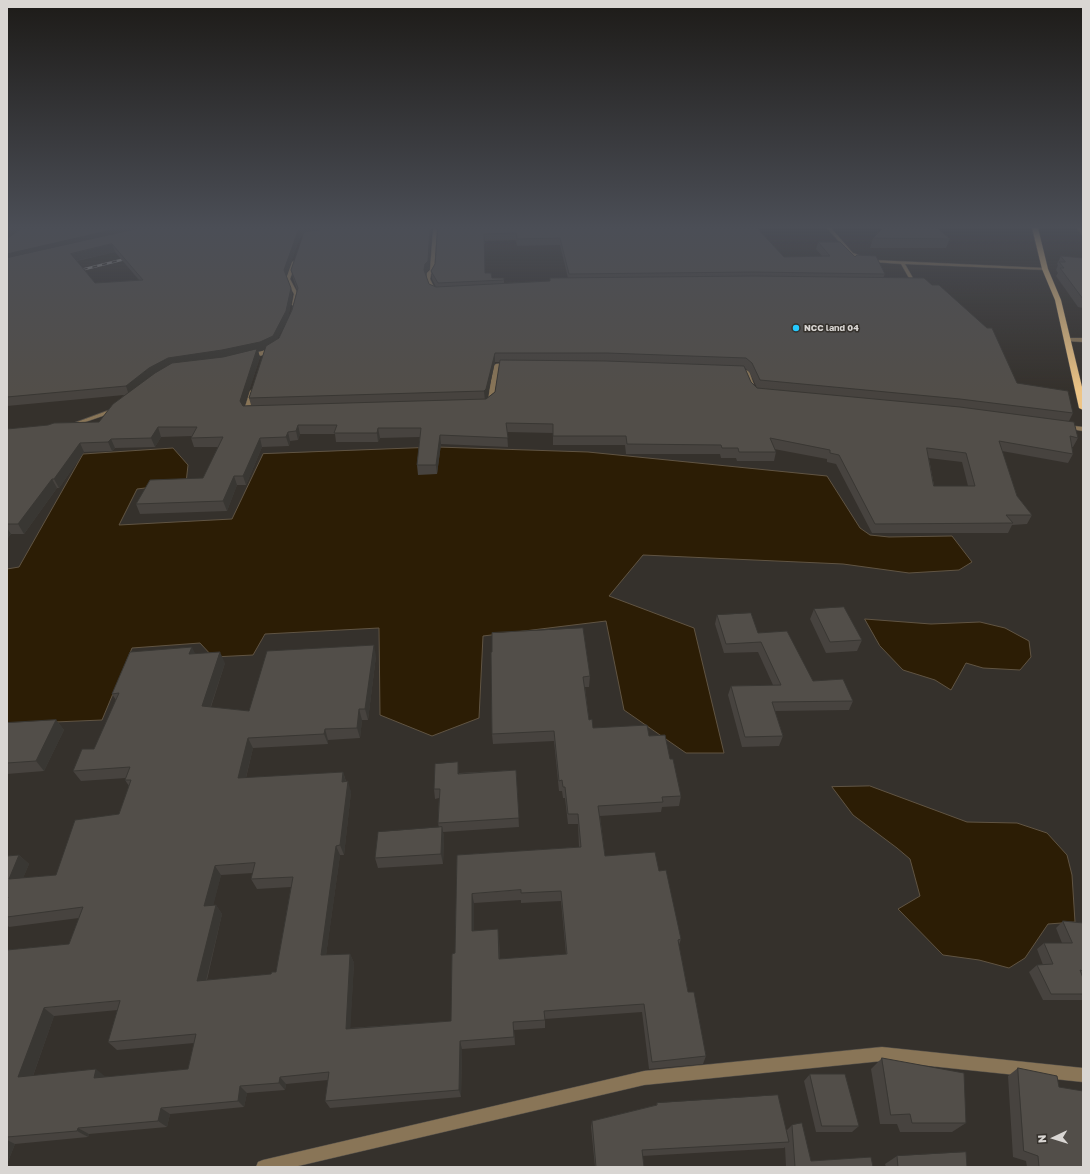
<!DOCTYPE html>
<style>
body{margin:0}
#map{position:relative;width:1090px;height:1174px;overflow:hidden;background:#35312c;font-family:"Golos Text",sans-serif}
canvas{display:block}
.frame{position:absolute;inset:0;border:8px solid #d9d6d3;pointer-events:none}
.north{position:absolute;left:1034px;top:1118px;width:40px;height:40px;-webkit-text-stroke:3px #35312c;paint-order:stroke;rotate:266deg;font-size:11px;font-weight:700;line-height:16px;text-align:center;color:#d9d6d3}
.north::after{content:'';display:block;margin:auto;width:14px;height:18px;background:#d9d6d3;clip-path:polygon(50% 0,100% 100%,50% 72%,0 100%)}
</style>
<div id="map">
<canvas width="1090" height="1174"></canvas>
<div class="frame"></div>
<div class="north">N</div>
</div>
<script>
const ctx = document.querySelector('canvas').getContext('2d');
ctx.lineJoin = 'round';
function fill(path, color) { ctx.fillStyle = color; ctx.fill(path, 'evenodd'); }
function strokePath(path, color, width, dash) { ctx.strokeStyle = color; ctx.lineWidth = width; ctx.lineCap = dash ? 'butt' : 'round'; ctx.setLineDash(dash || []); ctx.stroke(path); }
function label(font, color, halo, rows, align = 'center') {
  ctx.font = font + ' "Golos Text",sans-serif'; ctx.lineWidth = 3; ctx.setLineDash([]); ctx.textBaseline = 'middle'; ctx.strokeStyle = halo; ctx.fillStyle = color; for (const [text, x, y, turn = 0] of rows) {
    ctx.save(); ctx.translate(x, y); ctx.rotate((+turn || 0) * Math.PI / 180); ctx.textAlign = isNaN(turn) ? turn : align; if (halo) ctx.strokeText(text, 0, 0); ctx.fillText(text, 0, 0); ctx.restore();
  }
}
const water = new Path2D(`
 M 437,447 L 588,452 L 827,476 L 860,528 L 870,535 L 889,537 L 952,536 L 972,562 L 959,570 L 909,573 L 843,564 L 643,555 L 609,596 L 694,628 L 724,753 L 686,753 L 624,710 L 606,621 L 483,636 L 479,718 L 432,736 L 380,715 L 379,628 L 265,634 L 253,655 L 213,657 L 200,643 L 132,648 L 102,720 L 7,724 L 7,569 L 19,567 L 83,454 L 173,448 L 188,465 L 186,483 L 137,489 L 119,525 L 232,519 L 263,454 Z
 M 865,619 L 931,624 L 980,622 L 1005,628 L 1029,641 L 1031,657 L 1020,670 L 983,668 L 966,663 L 951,690 L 935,680 L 903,670 L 880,646 Z
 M 870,786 L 967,822 L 1017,823 L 1047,833 L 1067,855 L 1072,875 L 1075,922 L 1048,924 L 1025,958 L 1009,968 L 979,960 L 943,955 L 898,909 L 920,896 L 910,859 L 897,848 L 853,815 L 832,787 Z`);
const minor = new Path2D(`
 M 827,228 L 831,228 L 853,253 L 873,260 L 1045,268 L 1047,269 L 1045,270 L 905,264 L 913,278 L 913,282 L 906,285 L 904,284 L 909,280 L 909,278 L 901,264 L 873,262 L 851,255 Z
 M 1077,228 L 1081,228 L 1083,232 L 1083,236 Z
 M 435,229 L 437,230 L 434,271 L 431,274 L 430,279 L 437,293 L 435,294 C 429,290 426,280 427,273 L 430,270 L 433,230 Z
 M 294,261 L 296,262 L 290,279 L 298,294 L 296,305 L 294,306 L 292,305 L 294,294 L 286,279 L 292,262 Z
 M 1068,338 L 1083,338 L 1083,342 L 1066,341 L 1065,340 Z
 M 273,347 L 276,349 L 275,350 L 267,354 L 248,359 L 245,357 Z
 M 510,363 L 512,364 L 512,366 L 499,367 L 494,401 L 491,404 L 487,404 L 486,403 L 488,401 L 493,366 L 496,364 Z
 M 737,368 L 749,371 L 755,388 L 754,389 L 749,388 L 745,373 L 735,371 L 734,370 Z
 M 253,389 L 256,391 L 250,409 L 255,412 L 252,414 L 244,410 L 250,391 Z
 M 115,408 L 118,410 L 117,411 L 71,427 L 69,428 L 66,426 Z
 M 1066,425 L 1083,427 L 1083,431 L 1064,428 L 1063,427 Z
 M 882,1047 L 1083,1068 L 1083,1082 L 882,1061 L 644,1085 L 294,1167 L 256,1167 L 258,1162 L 263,1160 L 644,1071 Z`);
const trunk = new Path2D(`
 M 1032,228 L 1038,228 L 1048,269 L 1061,300 L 1083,391 L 1083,410 L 1079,408 L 1055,300 L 1042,269 Z`);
const rail = new Path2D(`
 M 73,272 L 133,257`);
const wall = new Path2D(`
 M 7,228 L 322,229 L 328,228 L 757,228 L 784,257 L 822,256 L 816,249 L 818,242 L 855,257 L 885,274 L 883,278 L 1017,383 L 1073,413 L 1069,421 L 1078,438 L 1073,447 L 1072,447 L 1073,454 L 1068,463 L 1002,451 L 1017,496 L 1032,515 L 1027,524 L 1012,525 L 1008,533 L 872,533 L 836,464 L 827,462 L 827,459 L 774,449 L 776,452 L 774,461 L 737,461 L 736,458 L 721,458 L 720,454 L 626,454 L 625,445 L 553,445 L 553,433 L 507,432 L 508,447 L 441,444 L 437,474 L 418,475 L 417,465 L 420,437 L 380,438 L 378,442 L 336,442 L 335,434 L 300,434 L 298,440 L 290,441 L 289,446 L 262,447 L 246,485 L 237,485 L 227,511 L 140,514 L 136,504 L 203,478 L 218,447 L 194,447 L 191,438 L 192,436 L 161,437 L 155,447 L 115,448 L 112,451 L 84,452 L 59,488 L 57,488 L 24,534 L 11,534 L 7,539 L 7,429 L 99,422 L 124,395 L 7,406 ZM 438,228 L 435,264 L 431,271 L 432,279 L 436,287 L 429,284 L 425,275 L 426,273 L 429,269 L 431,233 L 431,229 ZM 303,237 L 291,270 L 293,278 L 297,290 L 292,310 L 279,338 L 277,339 L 288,318 L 292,296 L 291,288 L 286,276 L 300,238 ZM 516,240 L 517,246 L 560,245 L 568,278 L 550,278 L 550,281 L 504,283 L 504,278 L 492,278 L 485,273 L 484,241 ZM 115,252 L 139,280 L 95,283 L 77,261 ZM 265,349 L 249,398 L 251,405 L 244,406 L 260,357 L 258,351 ZM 495,362 L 500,362 L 495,392 L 487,398 ZM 745,368 L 750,373 L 757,388 L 751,382 ZM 928,458 L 962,462 L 968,486 L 934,486 Z
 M 873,238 L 950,239 L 946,248 L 870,248 Z
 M 1061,256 L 1083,258 L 1083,308 L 1078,307 L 1056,276 L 1058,273 L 1056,270 L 1058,265 L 1057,264 Z
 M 814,609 L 862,640 L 857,651 L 826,653 L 810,619 Z
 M 717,615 L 758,633 L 813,681 L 853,701 L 849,710 L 775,711 L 783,736 L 779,746 L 742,747 L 728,695 L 731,686 L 773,685 L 758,652 L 724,653 L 715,624 Z
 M 491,652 L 590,676 L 589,687 L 585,687 L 589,720 L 593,728 L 649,736 L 670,759 L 681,796 L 679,806 L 662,807 L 661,812 L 600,816 L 605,856 L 659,871 L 681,939 L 679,945 L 688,992 L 706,1056 L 703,1064 L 649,1069 L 642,1012 L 545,1019 L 545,1028 L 514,1030 L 515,1045 L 462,1049 L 461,1097 L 330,1108 L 325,1101 L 328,1080 L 286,1084 L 285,1090 L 247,1093 L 244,1107 L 170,1114 L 167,1127 L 89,1134 L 88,1137 L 15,1144 L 7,1164 L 7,950 L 69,944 L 79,918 L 9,927 L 7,925 L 7,856 L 19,855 L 29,864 L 23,878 L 56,875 L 119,814 L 129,786 L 125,780 L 126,778 L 81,781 L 73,771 L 94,749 L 116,700 L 112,694 L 195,654 L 225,663 L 211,707 L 249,711 L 376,656 L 368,720 L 362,720 L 360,738 L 328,740 L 328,744 L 253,748 L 246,778 L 343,772 L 346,781 L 351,792 L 344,855 L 340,855 L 326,955 L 350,954 L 354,963 L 350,1028 L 451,1021 L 455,953 L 457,855 L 579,847 L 578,824 L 568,824 L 565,798 L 563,798 L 562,791 L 559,791 L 554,741 L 493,744 L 492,734 ZM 253,873 L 251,879 L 257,889 L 291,887 L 276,972 L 271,974 L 207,980 L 222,914 L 216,905 L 213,905 L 221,875 ZM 521,900 L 521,903 L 561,901 L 566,954 L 500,959 L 499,938 L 474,931 L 474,903 ZM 118,1010 L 108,1042 L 117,1050 L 194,1043 L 188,1069 L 106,1077 L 33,1076 L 54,1016 Z
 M 56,720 L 64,730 L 44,771 L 7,774 L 7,723 Z
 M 516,770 L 519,827 L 443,832 L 444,837 L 443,864 L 378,868 L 375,858 L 439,828 L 438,823 L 439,798 L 435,799 L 434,789 L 459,772 L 459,773 Z
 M 1063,921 L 1083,923 L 1083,1000 L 1043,1000 L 1029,972 L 1037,965 L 1043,965 L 1037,949 L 1044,943 L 1062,943 L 1056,928 Z
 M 882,1058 L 966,1123 L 952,1132 L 900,1132 L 897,1124 L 880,1124 L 871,1069 Z
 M 1018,1068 L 1059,1087 L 1083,1167 L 1027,1167 L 1026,1161 L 1013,1157 L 1008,1076 Z
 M 810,1074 L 859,1126 L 852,1132 L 816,1132 L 804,1081 Z
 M 657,1103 L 787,1130 L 792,1125 L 811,1161 L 873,1167 L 786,1167 L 785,1147 L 784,1148 L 642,1156 L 644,1167 L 595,1167 L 591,1127 L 592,1121 L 656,1105 Z
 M 897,1156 L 967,1167 L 886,1167 L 885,1164 Z`);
const shadedWall = new Path2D(`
 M 14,228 L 26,228 L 7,242 L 7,233 Z
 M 120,228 L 152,228 L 7,262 L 7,254 Z
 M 309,228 L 323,228 L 322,232 L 300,238 L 286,278 L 284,270 L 298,231 Z
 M 430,228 L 431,228 L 431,233 L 429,269 L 426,273 L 425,279 L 424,270 Z
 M 112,244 L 115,252 L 74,261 L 71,254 Z
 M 291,288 L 292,296 L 288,318 L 275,344 L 262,351 L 258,351 L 260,357 L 243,410 L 129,395 L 126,386 L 149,368 L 168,358 Z
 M 495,353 L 495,362 L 487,399 L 485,401 L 484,391 Z
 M 298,425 L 300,434 L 298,440 L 296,431 Z
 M 158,427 L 161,437 L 155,447 L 151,438 Z
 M 378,428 L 380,438 L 378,442 L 377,433 Z
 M 288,432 L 290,441 L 289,446 L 286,437 Z
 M 440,435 L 441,444 L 437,474 L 436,465 Z
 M 260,438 L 262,447 L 246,485 L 243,476 Z
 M 111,439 L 115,448 L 112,451 L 108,442 Z
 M 80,443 L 84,452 L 59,488 L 54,479 Z
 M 234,476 L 237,485 L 227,511 L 223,501 Z
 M 52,479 L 57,488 L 24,534 L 18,524 Z
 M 7,528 L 11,534 L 7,539 Z
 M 374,645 L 376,656 L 368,720 L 365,709 Z
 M 192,647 L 197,657 L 189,654 Z
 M 220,652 L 225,663 L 207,717 L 202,706 Z
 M 359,709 L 362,720 L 360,738 L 357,728 Z
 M 56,720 L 64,730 L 44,771 L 36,761 Z
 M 325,729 L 328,740 L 328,744 L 324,734 Z
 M 248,738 L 253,748 L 243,789 L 238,778 Z
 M 458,762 L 459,772 L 459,783 L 458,774 Z
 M 343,772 L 346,782 L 342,782 Z
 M 348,781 L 351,792 L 344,855 L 340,845 Z
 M 442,827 L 444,837 L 443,864 L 441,854 Z
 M 336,846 L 340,855 L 325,963 L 321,955 Z
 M 19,855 L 29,864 L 19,888 L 9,879 Z
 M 215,866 L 221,875 L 211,915 L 204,906 Z
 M 472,894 L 474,903 L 474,940 L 472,931 Z
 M 216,905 L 222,914 L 204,989 L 197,981 Z
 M 498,929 L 499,938 L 500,968 L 499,959 Z
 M 350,954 L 354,963 L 350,1037 L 346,1029 Z
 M 44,1008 L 54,1016 L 30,1084 L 18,1077 Z
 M 460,1041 L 462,1049 L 461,1097 L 459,1090 Z
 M 96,1069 L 106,1077 L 94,1078 Z
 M 280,1077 L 286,1084 L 285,1090 L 279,1083 Z
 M 240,1086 L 247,1093 L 244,1107 L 238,1101 Z
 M 161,1108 L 170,1114 L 167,1127 L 158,1121 Z
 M 78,1128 L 89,1134 L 88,1137 L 77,1131 Z
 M 7,1140 L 15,1144 L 7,1164 Z`);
const building = new Path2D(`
 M 7,228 L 14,228 L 7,233 Z
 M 22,228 L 120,228 L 7,254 L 7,239 Z
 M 140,228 L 309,228 L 298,231 L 284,270 L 291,288 L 286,311 L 273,336 L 260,342 L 222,350 L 168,358 L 149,368 L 126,386 L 7,397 L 7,258 ZM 112,244 L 143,280 L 95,283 L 71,254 Z
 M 348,228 L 430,228 L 428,261 L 425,264 L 424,270 L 429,284 L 436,287 L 550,281 L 550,278 L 754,276 L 924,278 L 932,285 L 939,285 L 987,328 L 992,328 L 1017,383 L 1068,391 L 1073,413 L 960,399 L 760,380 L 752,363 L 746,358 L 607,353 L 495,353 L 486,389 L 484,391 L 249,398 L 266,346 L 279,338 L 292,310 L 298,288 L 291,270 L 304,232 L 324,229 Z
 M 438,228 L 757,228 L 784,257 L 830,256 L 818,242 L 840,242 L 855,257 L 857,255 L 876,256 L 885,274 L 753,272 L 569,274 L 560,238 L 517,239 L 516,233 L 484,234 L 485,273 L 491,273 L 492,278 L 504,278 L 504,280 L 438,283 L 431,271 L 435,264 Z
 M 883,228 L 937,228 L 950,239 L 873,238 Z
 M 1061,256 L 1083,258 L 1083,299 L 1060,268 L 1064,268 L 1059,262 L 1065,262 Z
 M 257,349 L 240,401 L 243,406 L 486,399 L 495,392 L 500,360 L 606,361 L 744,366 L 751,382 L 757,388 L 960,407 L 1074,422 L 1078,438 L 1070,436 L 1073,454 L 999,441 L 1017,496 L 1032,515 L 1006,515 L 1013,523 L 875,524 L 839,455 L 830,453 L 830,450 L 770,438 L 776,452 L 739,452 L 738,448 L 722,448 L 721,445 L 627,444 L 626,436 L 553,436 L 553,424 L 506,423 L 508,438 L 440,435 L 436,465 L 417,465 L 421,428 L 378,428 L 377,433 L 334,433 L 337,425 L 298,425 L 296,431 L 288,432 L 286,437 L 260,438 L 243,476 L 234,476 L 223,501 L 136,504 L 150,480 L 203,478 L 223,437 L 191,438 L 197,427 L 158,427 L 151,438 L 111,439 L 108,442 L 80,443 L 54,479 L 52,479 L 18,524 L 7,524 L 7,429 L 48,425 L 54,423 L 99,422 L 113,404 L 155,373 L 172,363 L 223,357 ZM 927,448 L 966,453 L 975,486 L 934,486 Z
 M 844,607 L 862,640 L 830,642 L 814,609 Z
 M 751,613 L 758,633 L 787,631 L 813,681 L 843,679 L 853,701 L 772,702 L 783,736 L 745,737 L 731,686 L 781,685 L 761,642 L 726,644 L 717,615 Z
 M 583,628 L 590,676 L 583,677 L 589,720 L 592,719 L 593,728 L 647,725 L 649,736 L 665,735 L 670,759 L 673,759 L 681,796 L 662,797 L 663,802 L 598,806 L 605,856 L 655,852 L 659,871 L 666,870 L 681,939 L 678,940 L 688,992 L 694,992 L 706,1056 L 652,1062 L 644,1004 L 544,1011 L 545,1020 L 513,1022 L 514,1037 L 460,1041 L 459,1090 L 325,1101 L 329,1072 L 280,1077 L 279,1083 L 240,1086 L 238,1101 L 161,1108 L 158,1121 L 78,1128 L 77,1131 L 7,1137 L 7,950 L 69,944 L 83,907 L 7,917 L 7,900 L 8,897 L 7,897 L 7,856 L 19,855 L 9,879 L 56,875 L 75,820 L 119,814 L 131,780 L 125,780 L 130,767 L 73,771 L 82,749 L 94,749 L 119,693 L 112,694 L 130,652 L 192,647 L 189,654 L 220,652 L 202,706 L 249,711 L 267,651 L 374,645 L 365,709 L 359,709 L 357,728 L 325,729 L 324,734 L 248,738 L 238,778 L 343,772 L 342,782 L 348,781 L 340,845 L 336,846 L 321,955 L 350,954 L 346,1029 L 451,1021 L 452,954 L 455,953 L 457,855 L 581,847 L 578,814 L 568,814 L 565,787 L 563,787 L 562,780 L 559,781 L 554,731 L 492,734 L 491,652 L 492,652 L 492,633 ZM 255,863 L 251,879 L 293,877 L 276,972 L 272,972 L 271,974 L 197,981 L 216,905 L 204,906 L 215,866 ZM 521,890 L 521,893 L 561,891 L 567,954 L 499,959 L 498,929 L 472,931 L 472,894 ZM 120,1001 L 108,1042 L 196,1034 L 188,1069 L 94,1078 L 96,1069 L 18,1077 L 44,1008 Z
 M 56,720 L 36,761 L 7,763 L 7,723 Z
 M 458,762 L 458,774 L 516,770 L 519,818 L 438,823 L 440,789 L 434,789 L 435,764 Z
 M 442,827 L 441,854 L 375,858 L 378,832 Z
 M 1063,921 L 1083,923 L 1083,971 L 1080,970 L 1083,978 L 1083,994 L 1051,994 L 1037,965 L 1053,964 L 1044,943 L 1072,943 Z
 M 882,1058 L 964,1073 L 966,1123 L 912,1123 L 910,1114 L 891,1115 Z
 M 1018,1068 L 1057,1076 L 1059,1087 L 1083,1091 L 1083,1167 L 1039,1167 L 1038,1156 L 1024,1151 Z
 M 810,1074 L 845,1074 L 859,1126 L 822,1126 Z
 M 778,1095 L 789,1142 L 642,1150 L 644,1167 L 596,1167 L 592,1121 L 657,1105 L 657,1103 Z
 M 802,1123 L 811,1161 L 871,1157 L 873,1167 L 795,1167 L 792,1125 Z
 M 966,1152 L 967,1167 L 898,1167 L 897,1156 Z`);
const markers = [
 [796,328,4,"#25c9fe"]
];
const farPoinames = [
 ["NCC land 04",804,328]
];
fill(water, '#2c1d05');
strokePath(water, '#605443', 1);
strokePath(minor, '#534f4a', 1);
strokePath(trunk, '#534f4a', 1);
fill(minor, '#897557');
fill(trunk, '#eec586');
strokePath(rail, '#96938f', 2.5);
strokePath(rail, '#35312c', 1.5, [5]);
fill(wall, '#47433f');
fill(shadedWall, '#393733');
fill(building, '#524e49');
strokePath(building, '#393733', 1);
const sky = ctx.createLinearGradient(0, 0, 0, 392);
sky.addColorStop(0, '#1d1b18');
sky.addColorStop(0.58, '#4b4e56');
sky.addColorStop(1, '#4b4e5600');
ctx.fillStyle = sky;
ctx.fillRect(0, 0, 1090, 392);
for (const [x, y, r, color] of markers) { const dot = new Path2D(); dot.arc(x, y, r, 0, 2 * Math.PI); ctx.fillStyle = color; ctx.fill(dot); strokePath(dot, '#35312c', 1.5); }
label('bold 9px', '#d9d6d3', '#35312c', farPoinames, 'left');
</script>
